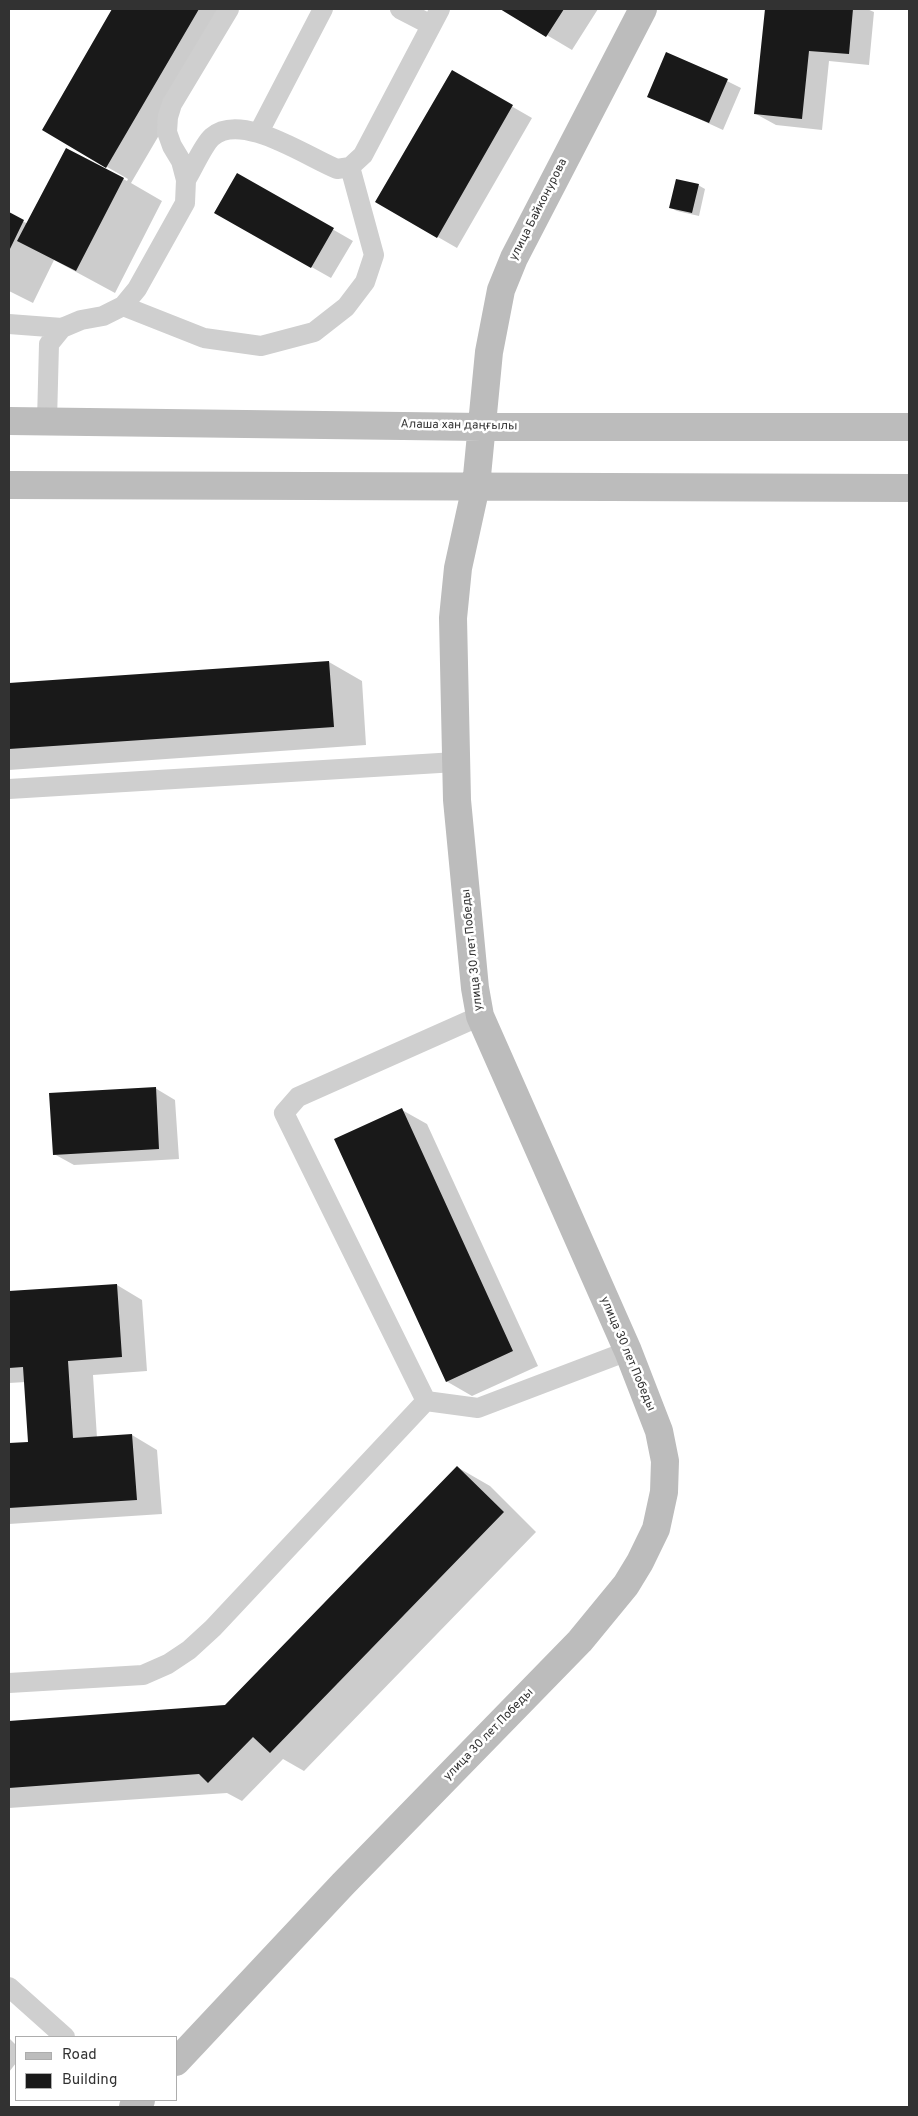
<!DOCTYPE html>
<meta charset="utf-8">
<style>
body{margin:0}
#map{position:relative;width:918px;height:2116px;overflow:hidden;background:#fff;font-family:Overpass,sans-serif}
canvas{display:block}
.frame{position:absolute;inset:0;border:10px solid #323232;pointer-events:none}
.legend{position:absolute;left:15px;top:2036px;width:162px;height:65px;box-sizing:border-box;background:#fff;border:1px solid #adadad;margin:0;padding:6px 9px;list-style:none;font-size:15px;color:#323232}
.legend li{display:flex;align-items:center;gap:10px;height:25px}
.legend b{width:25px;border:1px solid #adadad}
</style>
<div id="map">
<canvas width="918" height="2116"></canvas>
<div class="frame"></div>
<ul class="legend">
<li><b style="height:6px;background:#bcbcbc"></b>Road</li>
<li><b style="height:14px;background:#191919"></b>Building</li>
</ul>
</div>
<script>
const ctx = document.querySelector('canvas').getContext('2d');
ctx.lineJoin = 'round';
function fill(path, color) { ctx.fillStyle = color; ctx.fill(path, 'evenodd'); }
function strokePath(path, color, width, dash) { ctx.strokeStyle = color; ctx.lineWidth = width; ctx.lineCap = dash ? 'butt' : 'round'; ctx.setLineDash(dash || []); ctx.stroke(path); }
function label(font, color, halo, rows, align = 'center') {
  ctx.font = font + ' Overpass,sans-serif'; ctx.lineWidth = 5; ctx.setLineDash([]); ctx.textBaseline = 'middle'; ctx.strokeStyle = halo; ctx.fillStyle = color; for (const [text, x, y, turn = 0] of rows) {
    ctx.save(); ctx.translate(x, y); ctx.rotate((+turn || 0) * Math.PI / 180); ctx.textAlign = isNaN(turn) ? turn : align; if (halo) ctx.strokeText(text, 0, 0); ctx.fillText(text, 0, 0); ctx.restore();
  }
}
const shadow = new Path2D(`
 M 114,9 L 233,9 L 131,183 L 162,201 L 115,293 L 54,260 L 33,303 L 9,291 L 9,214 L 28,224 L 67,150 L 127,181 L 128,179 L 43,130 Z
 M 503,9 L 598,9 L 572,50 Z
 M 766,9 L 867,9 L 874,12 L 869,65 L 829,61 L 822,130 L 776,125 L 756,114 Z
 M 452,72 L 532,118 L 457,248 L 377,202 Z
 M 727,81 L 741,88 L 723,130 L 649,96 Z
 M 238,175 L 353,241 L 331,278 L 216,213 Z
 M 698,185 L 705,189 L 699,216 L 677,211 L 671,208 Z
 M 329,662 L 362,681 L 366,745 L 9,770 L 9,684 Z
 M 155,1088 L 175,1100 L 179,1159 L 74,1165 L 54,1154 Z
 M 402,1110 L 427,1124 L 538,1366 L 472,1396 L 446,1381 Z
 M 117,1285 L 142,1300 L 147,1371 L 93,1375 L 97,1438 L 132,1435 L 157,1450 L 162,1514 L 9,1524 L 9,1444 L 30,1443 L 26,1382 L 9,1383 L 9,1292 Z
 M 457,1467 L 490,1486 L 536,1532 L 304,1771 L 283,1759 L 242,1801 L 227,1793 L 9,1808 L 9,1722 L 225,1706 Z
 M 9,2038 L 16,2045 L 16,2063 L 9,2072 Z`);
const building = new Path2D(`
 M 112,9 L 199,9 L 106,168 L 42,130 Z
 M 500,9 L 564,9 L 546,37 Z
 M 765,9 L 853,9 L 849,54 L 809,51 L 802,119 L 754,114 Z
 M 666,52 L 728,79 L 709,123 L 647,97 Z
 M 452,70 L 513,105 L 437,238 L 375,202 Z
 M 66,148 L 124,178 L 76,271 L 17,241 Z
 M 237,173 L 334,228 L 311,268 L 214,213 Z
 M 676,179 L 699,184 L 692,213 L 669,208 Z
 M 9,212 L 24,220 L 9,251 Z
 M 329,661 L 334,727 L 9,749 L 9,683 Z
 M 156,1087 L 159,1149 L 53,1155 L 49,1093 Z
 M 402,1108 L 513,1351 L 446,1382 L 334,1139 Z
 M 117,1284 L 122,1357 L 68,1361 L 73,1438 L 132,1434 L 137,1500 L 9,1508 L 9,1443 L 28,1442 L 23,1367 L 9,1368 L 9,1291 Z
 M 457,1466 L 504,1512 L 270,1753 L 253,1737 L 208,1783 L 199,1774 L 9,1788 L 9,1721 L 225,1705 Z`);
const lane = new Path2D(`
 M 400,9 L 431,25
 M 259,132 L 323,9
 M 186,180 C 193,169 203,145 212,137 C 241,111 307,157 337,169 L 350,167 L 363,155 L 440,9
 M 123,306 L 204,338 L 261,346 L 314,332 L 346,307 L 365,282 L 374,255 L 350,167
 M 9,324 L 62,328
 M 47,421 L 49,344 L 62,328 L 81,320 L 103,316 L 123,306 L 137,289 L 185,203 L 186,180 L 181,161 L 172,146 L 167,132 L 168,117 L 172,104 L 229,9
 M 9,789 L 456,762
 M 480,1016 L 298,1097 L 284,1113 L 426,1401 L 478,1408 L 628,1351
 M 9,1683 L 143,1675 L 168,1664 L 189,1650 L 213,1628 L 426,1401
 M 9,1987 L 65,2037`);
const secondary = new Path2D(`
 M 9,421 L 482,427 L 909,427
 M 9,485 L 909,488
 M 176,2062 L 343,1884 L 580,1641 L 626,1585 L 640,1562 L 656,1529 L 664,1492 L 665,1461 L 659,1431 L 628,1351 L 480,1016 L 475,988 L 457,800 L 453,618 L 458,568 L 476,486 L 489,352 L 501,290 L 514,258 L 643,9
 M 133,2107 L 141,2100`);
const streetNames = [
 ["улица Байконурова",539,210,-63],
 ["Алаша хан даңғылы",459,426,1],
 ["улица 30 лет Победы",473,950,-96],
 ["улица 30 лет Победы",627,1354,67],
 ["улица 30 лет Победы",489,1735,-46]
];
fill(shadow, '#0003');
fill(building, '#191919');
strokePath(lane, '#cfcfcf', 20);
strokePath(secondary, '#bcbcbc', 28);
label('12px', '#323232', '#fff', streetNames);
</script>
